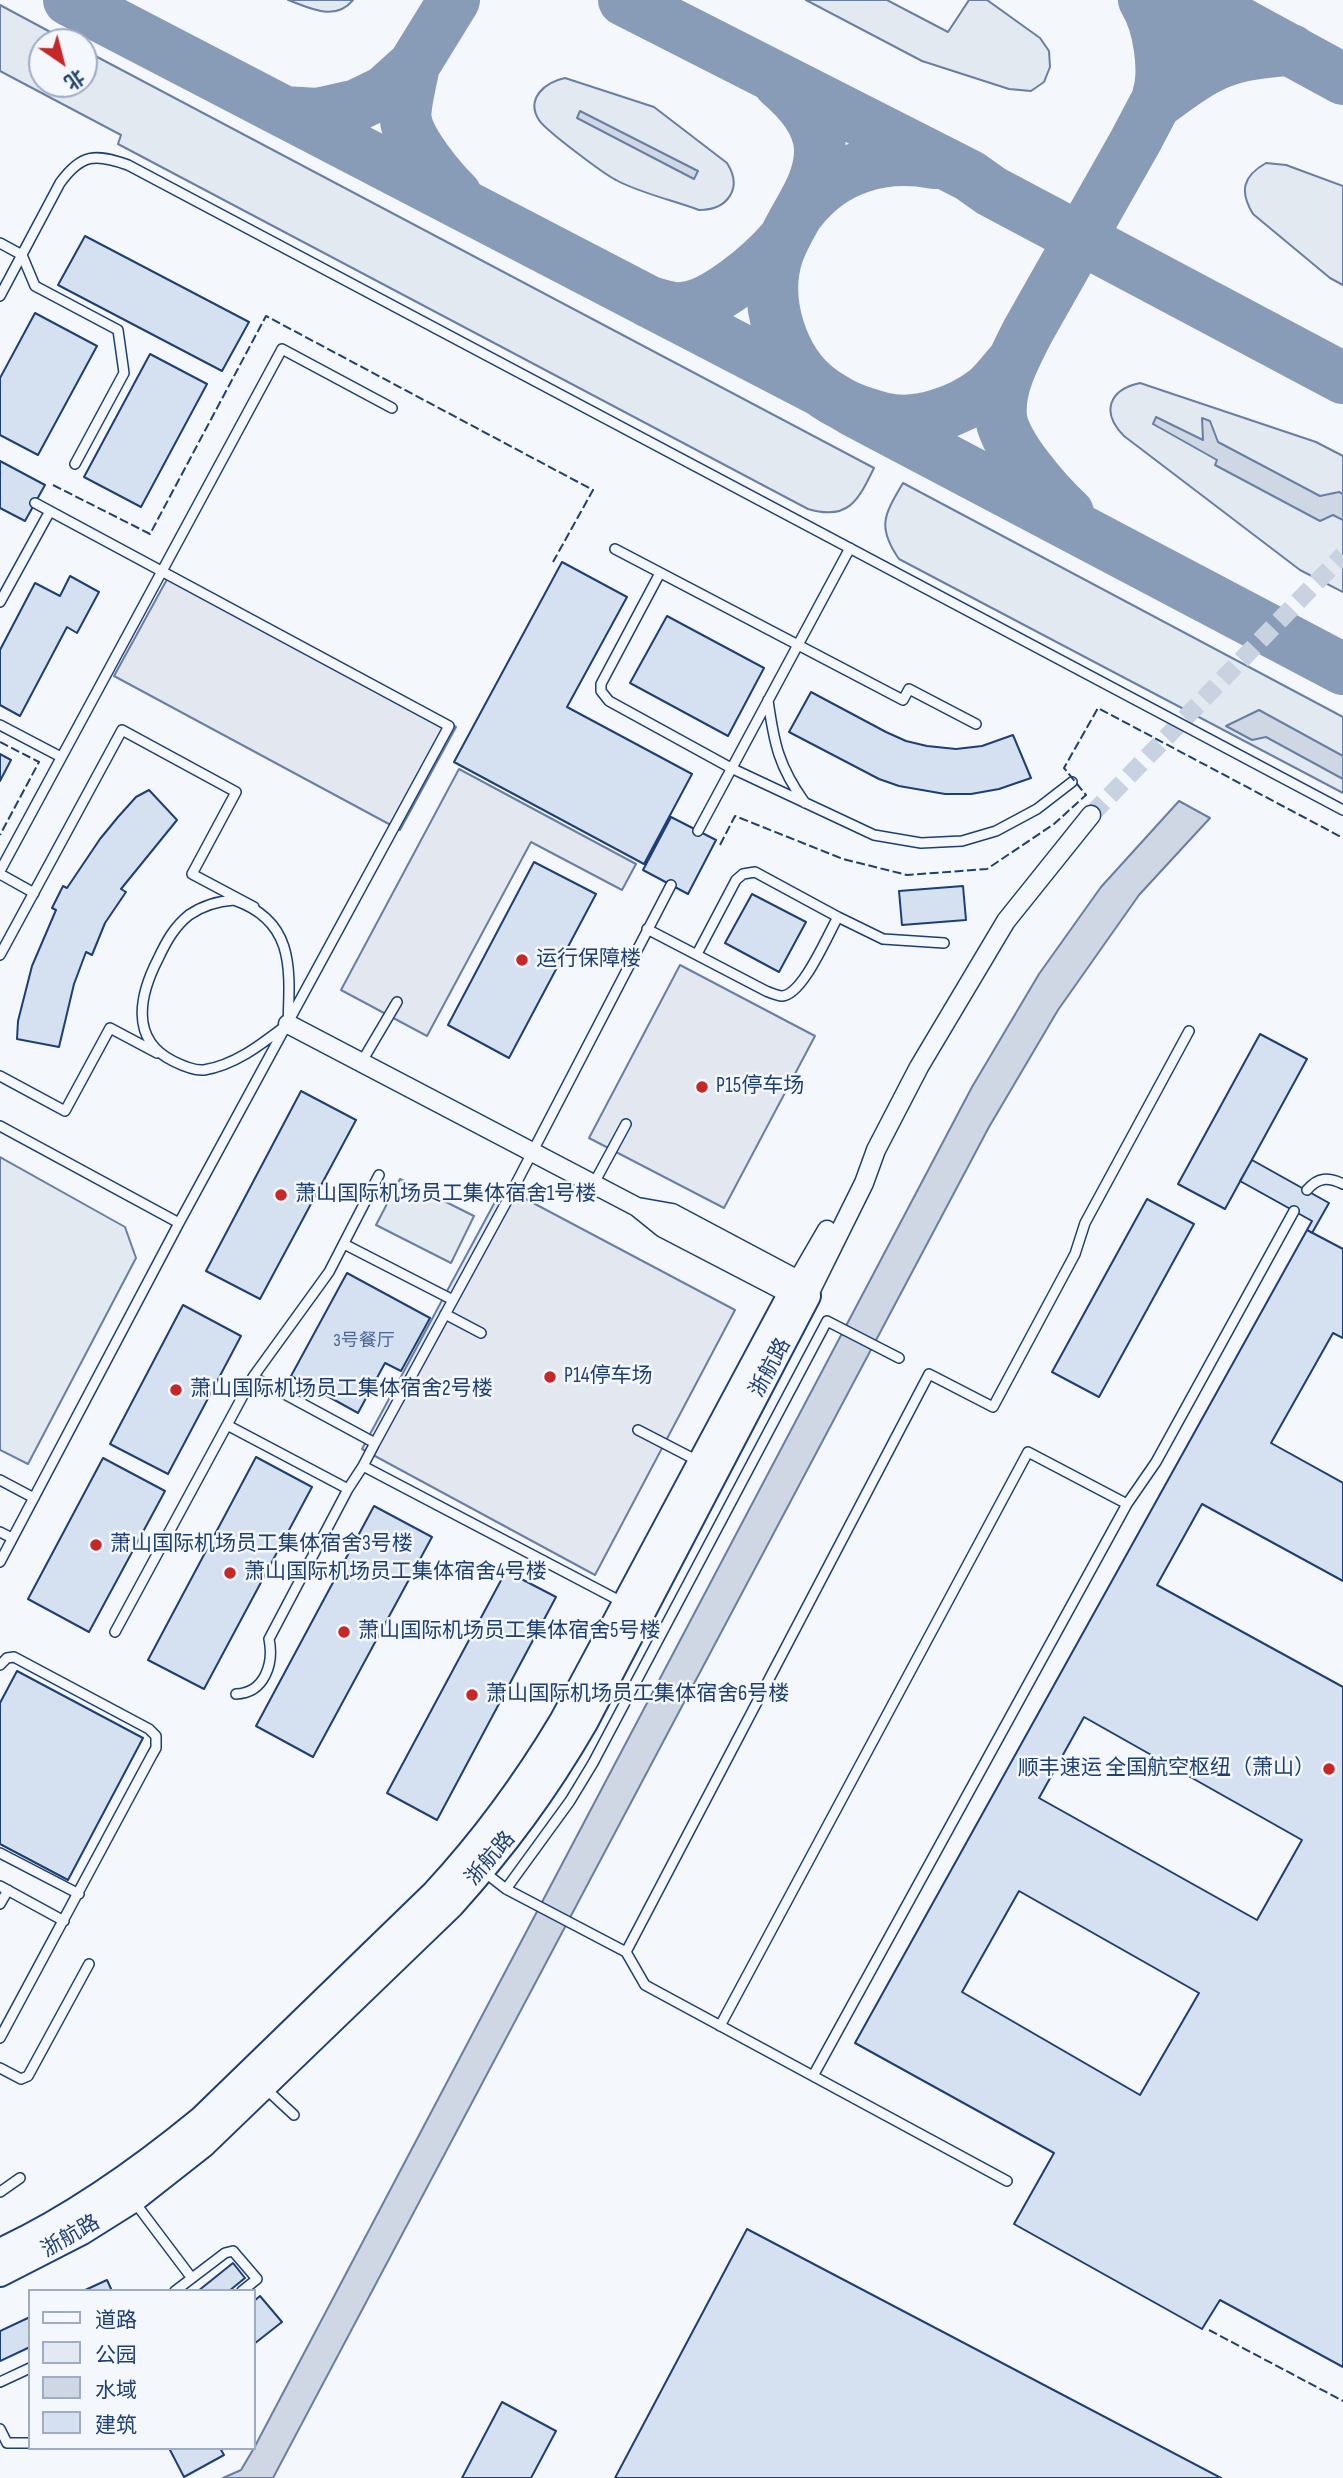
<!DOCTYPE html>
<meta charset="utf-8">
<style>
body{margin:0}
#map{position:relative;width:1343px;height:2478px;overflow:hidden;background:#f4f7fb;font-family:"Sofia Sans Condensed","Noto Sans SC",sans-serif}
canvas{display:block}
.legend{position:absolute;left:28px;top:2289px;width:228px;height:161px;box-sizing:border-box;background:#f4f7fb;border:2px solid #9eadc5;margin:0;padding:9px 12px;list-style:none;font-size:21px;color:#1d3f73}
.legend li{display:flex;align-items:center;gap:14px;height:35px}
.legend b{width:35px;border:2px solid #9eadc5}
.north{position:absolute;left:28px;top:28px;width:70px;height:70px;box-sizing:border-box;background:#f4f7fb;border:2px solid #9eadc5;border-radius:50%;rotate:145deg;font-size:19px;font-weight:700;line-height:28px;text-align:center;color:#1d3f73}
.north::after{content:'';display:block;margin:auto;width:24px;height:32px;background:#c62828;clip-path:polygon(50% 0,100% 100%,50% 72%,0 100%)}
</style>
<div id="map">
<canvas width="1343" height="2478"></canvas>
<ul class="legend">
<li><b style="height:9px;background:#f4f7fb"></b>道路</li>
<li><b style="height:19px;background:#e3e9f0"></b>公园</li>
<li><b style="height:19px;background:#cfd7e4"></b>水域</li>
<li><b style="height:19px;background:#d5e0f0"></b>建筑</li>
</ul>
<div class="north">北</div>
</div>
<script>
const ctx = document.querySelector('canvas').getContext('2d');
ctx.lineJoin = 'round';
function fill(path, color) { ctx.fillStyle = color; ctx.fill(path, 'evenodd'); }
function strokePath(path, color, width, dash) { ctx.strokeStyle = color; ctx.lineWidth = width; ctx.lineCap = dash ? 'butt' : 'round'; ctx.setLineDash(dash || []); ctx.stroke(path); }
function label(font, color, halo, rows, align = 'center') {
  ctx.font = font + ' "Sofia Sans Condensed","Noto Sans SC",sans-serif'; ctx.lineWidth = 5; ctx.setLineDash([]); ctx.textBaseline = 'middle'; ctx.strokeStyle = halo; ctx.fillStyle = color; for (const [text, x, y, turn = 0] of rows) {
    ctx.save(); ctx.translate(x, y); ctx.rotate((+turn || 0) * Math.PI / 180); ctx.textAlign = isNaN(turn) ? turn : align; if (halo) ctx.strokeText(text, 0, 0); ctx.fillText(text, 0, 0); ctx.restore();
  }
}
const green = new Path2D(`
 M 288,0 L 353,0 C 335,22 310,8 288,0 Z
 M 806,0 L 887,0 L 948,32 L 969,0 L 987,0 L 1040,38 L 1049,51 L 1050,67 L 1044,82 L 1031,91 L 1009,89 L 922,61 Z
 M 0,5 L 69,42 L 42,42 L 42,84 L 84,84 L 84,50 L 874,468 C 858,501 848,521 808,509 L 118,144 L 121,135 L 0,71 Z
 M 565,78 L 654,107 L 727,163 C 743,188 728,210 699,210 C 675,201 637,192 616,180 C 604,174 545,130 539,120 C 525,98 546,82 565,78 Z
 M 1266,163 L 1286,165 L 1343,186 L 1343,285 L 1330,278 L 1253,214 C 1239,191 1243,176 1266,163 Z
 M 1140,383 L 1316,442 L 1343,456 L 1343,592 L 1300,570 L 1124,436 C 1101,413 1108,390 1140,383 Z
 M 903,483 L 1343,717 L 1343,793 L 899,559 C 876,526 885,514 903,483 Z
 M 0,1157 L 125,1227 L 136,1258 L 28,1464 L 0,1450 Z
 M 400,1179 L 474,1216 L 451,1263 L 376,1225 Z`);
const parking = new Path2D(`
 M 171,572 L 456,727 L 400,830 L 114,676 Z
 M 459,769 L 636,864 L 622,890 L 531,842 L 427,1036 L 341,990 Z
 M 680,965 L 815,1036 L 724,1208 L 589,1138 Z
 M 503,1187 L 735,1310 L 595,1575 L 362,1449 Z`);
const water = new Path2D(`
 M 580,111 L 698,171 L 694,179 L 577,118 Z
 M 1156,417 L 1203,440 L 1202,418 L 1210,421 L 1218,442 L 1320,496 L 1339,492 L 1343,494 L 1343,520 L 1333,515 L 1320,521 L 1215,465 L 1217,460 L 1153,424 Z
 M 1259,710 L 1343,756 L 1343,779 L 1266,737 L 1252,740 L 1226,726 Z
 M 1179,801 L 1210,818 L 1139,895 L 1058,1010 L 989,1127 L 273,2478 L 223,2478 L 241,2470 L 254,2448 L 972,1087 L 1039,974 L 1101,887 Z`);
const taxiway = new Path2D(`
 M 69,0 L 819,390 L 854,411 L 1343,669
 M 624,0 L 970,176 L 991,191 L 1343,378
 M 1144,0 C 1159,24 1166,70 1158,96
 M 1198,0 L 1343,79
 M 414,65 C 412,77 403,111 406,121 C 410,143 440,179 456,195
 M 779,83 C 799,100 819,122 820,149 C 821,189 789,219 777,256 C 763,302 782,362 820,390 C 839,405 860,412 882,418 C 917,427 960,411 987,390 C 996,382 1004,371 1012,362
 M 1159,101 C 1209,64 1227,53 1291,50
 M 284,112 L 317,114 L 357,105 L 384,92 L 414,65 L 454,0
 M 800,211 C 832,169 882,153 934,163
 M 649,302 C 659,304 671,309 681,308 C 714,307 763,263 783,240
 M 1068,513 C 1048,495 1003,444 1001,417 C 998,387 1015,357 1028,331 L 1135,142 L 1210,0`);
const building = new Path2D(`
 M 85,236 L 249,322 L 222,371 L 58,285 Z
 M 35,313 L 97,346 L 38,455 L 0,435 L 0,378 Z
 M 150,354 L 207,384 L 141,507 L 84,477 Z
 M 0,461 L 45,485 L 25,521 L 0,508 Z
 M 562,562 L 627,597 L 567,707 L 692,774 L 644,864 L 454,762 Z
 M 70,576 L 99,592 L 77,633 L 67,627 L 20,716 L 0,705 L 0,650 L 35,583 L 60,596 Z
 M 667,616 L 764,668 L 728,736 L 630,683 Z
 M 811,692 L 886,732 L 906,741 L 927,746 L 956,749 L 982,746 L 1013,735 L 1031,778 L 999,789 L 971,794 L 945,794 L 899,786 L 879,779 L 789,732 Z
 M 0,754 L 11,760 L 0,781 Z
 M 149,790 L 177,820 L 121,889 L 126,892 L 105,923 L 92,955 L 86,952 L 74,984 L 59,1047 L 17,1039 L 18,1021 L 32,966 L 56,910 L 52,908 L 63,886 L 67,888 L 100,839 L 118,817 L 136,797 Z
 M 671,817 L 716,840 L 688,894 L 643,870 Z
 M 534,862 L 596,894 L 509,1058 L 448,1025 Z
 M 963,886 L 966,920 L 902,925 L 899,891 Z
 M 752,894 L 806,922 L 779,972 L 725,943 Z
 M 1260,1034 L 1307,1059 L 1225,1209 L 1178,1184 Z
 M 301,1091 L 356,1120 L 260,1299 L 206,1271 Z
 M 1252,1160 L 1329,1203 L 1312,1233 L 1307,1230 L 1312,1221 L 1240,1181 Z
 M 1147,1199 L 1194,1224 L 1099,1397 L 1052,1372 Z
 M 1307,1230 L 1343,1249 L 1343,1338 L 1333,1333 L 1271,1443 L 1343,1483 L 1343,1581 L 1202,1504 L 1157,1585 L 1343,1687 L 1343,2367 L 1220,2300 L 1202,2329 L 1014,2224 L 1054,2153 L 855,2043 ZM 1084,1717 L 1302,1840 L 1257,1920 L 1039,1798 ZM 1019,1891 L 1199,1993 L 1140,2095 L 962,1992 Z
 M 347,1273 L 430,1318 L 401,1371 L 385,1363 L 358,1413 L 291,1376 Z
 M 183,1305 L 241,1336 L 168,1474 L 110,1444 Z
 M 256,1457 L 312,1487 L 204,1689 L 148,1660 Z
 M 103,1458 L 165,1491 L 89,1632 L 28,1599 Z
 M 374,1506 L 432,1537 L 313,1757 L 256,1726 Z
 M 506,1571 L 556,1597 L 437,1820 L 387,1793 Z
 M 17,1671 L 143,1738 L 68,1880 L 0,1844 L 0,1703 Z
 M 747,2229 L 1221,2478 L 615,2478 Z
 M 233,2263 L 245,2278 L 229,2291 L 198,2291 Z
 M 107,2280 L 112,2291 L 83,2291 Z
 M 260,2296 L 282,2322 L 254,2344 L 254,2301 Z
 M 30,2317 L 30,2347 L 0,2361 L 0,2331 Z
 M 502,2402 L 556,2431 L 531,2478 L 462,2478 Z
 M 169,2448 L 220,2448 L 224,2455 L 184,2477 Z`);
const streetTunnel = new Path2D(`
 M 1091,815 L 1343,555`);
const lane = new Path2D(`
 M 0,243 L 22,255 L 35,286 L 118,330 L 124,373 L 75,464
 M 0,296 L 60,183 C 81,154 95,153 128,165 L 1343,810
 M 615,549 L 903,700 L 909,689 L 976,724
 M 660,573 L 601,684 L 601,691 L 609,701 L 731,768 L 874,835 L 921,843 L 962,841 L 996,831 L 1037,809 L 1072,782
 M 0,602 L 50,511
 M 768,700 C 774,744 779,767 805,803
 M 0,725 L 61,757
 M 698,831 L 850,548
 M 0,871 L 282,349 L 392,408
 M 0,874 L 34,893
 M 234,900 C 295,921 290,969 288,1024 C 263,1043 236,1065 204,1070 C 194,1071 183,1066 173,1061 C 129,1039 140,994 158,959 C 166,942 174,927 189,915 C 202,906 219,901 234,900 Z
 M 838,917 L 883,939 L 944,943
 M 647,929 L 766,991 C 771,993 778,996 782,996 C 803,995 828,934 838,917 L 755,872 L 743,874 L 736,880 L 697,954
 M 0,955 L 122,730 L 236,792 L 192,874 L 254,907
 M 361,1063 L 397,1002
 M 0,1076 L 65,1111 L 110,1028 L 157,1053
 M 0,1126 L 179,1223
 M 593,1185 L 626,1124
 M 1307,1190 C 1318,1177 1328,1177 1343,1184
 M 344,1244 L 453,1300
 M 445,1314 L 481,1333
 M 253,1377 L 375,1443 L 363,1466
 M 227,1425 L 348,1489 L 363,1466 L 622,1602
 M 638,1430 L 698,1461
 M 375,1443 L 508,1199 L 671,885
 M 0,1480 L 34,1498
 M 0,1532 L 12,1538
 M 0,1562 L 179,1223 L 449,726 L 35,503
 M 115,1632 L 253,1377 L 329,1272 L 379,1175
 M 0,1665 L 7,1658 L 14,1657 L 149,1729 L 156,1736 L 156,1748 L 152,1755 L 0,2038
 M 236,1694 C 265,1693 274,1663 269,1639 L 348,1489
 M 0,1853 L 79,1894
 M 483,1871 L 506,1889 L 626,1952 L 929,1374 L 993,1407 L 1075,1254 L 1085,1223 L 1189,1031
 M 0,1886 L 64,1921
 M 506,1889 L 570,1801 L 593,1763 L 827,1321 L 899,1358
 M 0,1904 L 8,1890
 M 626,1952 L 645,1985 L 1007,2181
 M 720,2026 L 1028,1452 L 1127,1504
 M 0,2068 L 21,2079 L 28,2076 L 89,1964
 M 813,2076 L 1127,1504 L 1156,1462 L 1294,1211
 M 266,2089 L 294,2115
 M 0,2192 L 20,2178
 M 133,2200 L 191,2277
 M 175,2291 L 225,2253 L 233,2251 L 257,2279 L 242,2291
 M 0,2382 L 30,2368
 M 0,2429 L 7,2443 L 30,2443`);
const street = new Path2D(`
 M 288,1024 L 637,1207 L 663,1228 L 790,1294 L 801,1296
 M 638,1207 L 672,1213 L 798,1280 L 804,1290
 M 798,1280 L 827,1230
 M 808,1296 L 864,1183 L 876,1150 L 919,1067 L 1006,921 L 1091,815`);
const secondary = new Path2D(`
 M 0,2251 C 73,2217 139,2170 201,2119 L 435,1892 C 484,1839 525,1783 562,1721 L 798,1280
 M 0,2274 L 82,2232 L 133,2200 L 203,2145 L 452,1905 C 505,1846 545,1792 585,1723 L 808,1296`);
const fence = new Path2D(`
 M 53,485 L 150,534 L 266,316 L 593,490 L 553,562
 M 0,742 L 39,762 L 0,835
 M 720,845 L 735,816 L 843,859 L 907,875 L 987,869 L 1054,824 L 1086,795 L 1064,768 L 1098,708 L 1343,838
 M 1209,2330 L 1343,2401`);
const markers = [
 [522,960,7,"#c62828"],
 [702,1087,7,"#c62828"],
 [281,1195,7,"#c62828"],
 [550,1377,7,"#c62828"],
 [176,1390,7,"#c62828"],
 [96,1545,7,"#c62828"],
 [230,1573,7,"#c62828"],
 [344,1632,7,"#c62828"],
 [472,1695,7,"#c62828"],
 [1329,1769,7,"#c62828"]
];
const numberNames = [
 ["3号餐厅",364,1341]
];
const poiNames = [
 ["运行保障楼",536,960],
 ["P15停车场",716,1087],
 ["萧山国际机场员工集体宿舍1号楼",295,1195],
 ["P14停车场",564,1377],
 ["萧山国际机场员工集体宿舍2号楼",190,1390],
 ["萧山国际机场员工集体宿舍3号楼",110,1545],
 ["萧山国际机场员工集体宿舍4号楼",244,1573],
 ["萧山国际机场员工集体宿舍5号楼",358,1632],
 ["萧山国际机场员工集体宿舍6号楼",486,1695],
 ["顺丰速运 全国航空枢纽（萧山）",1315,1769,"right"]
];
const streetNames = [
 ["浙航路",771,1368,-62],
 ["浙航路",491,1859,-49],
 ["浙航路",71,2237,-30]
];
fill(green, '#e3e9f0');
strokePath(green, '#687fa3', 2);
fill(parking, '#e3e8f0');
strokePath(parking, '#687fa3', 2);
fill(water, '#cfd7e4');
strokePath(water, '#687fa3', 2);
strokePath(taxiway, '#889bb7', 52);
fill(building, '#d5e0f0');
strokePath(building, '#1d3f73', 2);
strokePath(streetTunnel, '#c9d2e0', 18, [18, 9]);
strokePath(lane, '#1d3f73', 12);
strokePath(street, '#1d3f73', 21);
strokePath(secondary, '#1d3f73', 28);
strokePath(lane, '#f4f7fb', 9);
strokePath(street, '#f4f7fb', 18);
strokePath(secondary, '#f4f7fb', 24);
strokePath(fence, '#1d3f73', 2, [9, 3.5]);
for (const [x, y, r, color] of markers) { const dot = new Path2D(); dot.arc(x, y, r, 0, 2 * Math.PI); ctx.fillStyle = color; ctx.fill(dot); strokePath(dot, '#f4f7fb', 2.5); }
label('18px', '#4b6792', null, numberNames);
label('21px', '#1d3f73', '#f4f7fb', poiNames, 'left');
label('21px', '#1d3f73', '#f4f7fb', streetNames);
</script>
